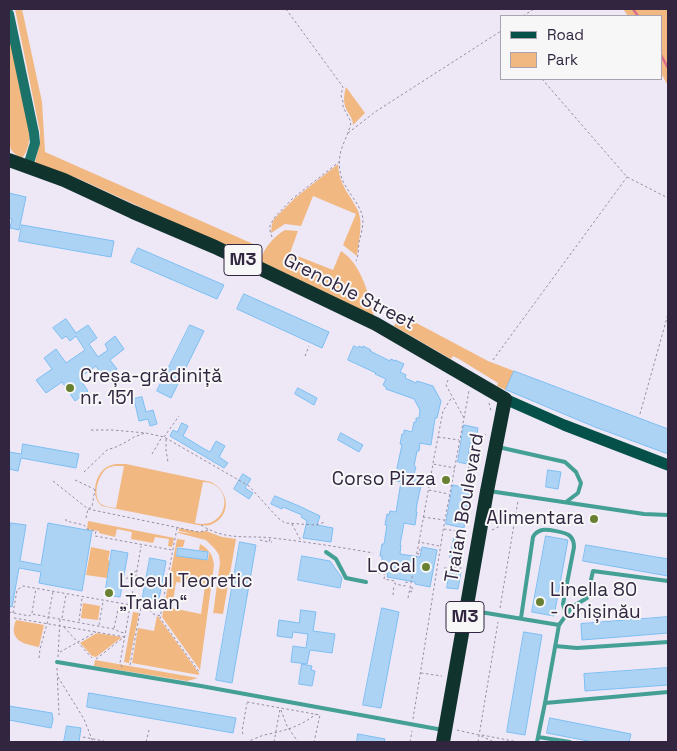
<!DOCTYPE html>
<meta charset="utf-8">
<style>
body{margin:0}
#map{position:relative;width:677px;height:751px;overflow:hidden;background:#ede7f6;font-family:"Space Grotesk",sans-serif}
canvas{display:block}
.frame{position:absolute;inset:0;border:10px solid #312540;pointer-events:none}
.legend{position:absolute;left:500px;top:15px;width:162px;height:65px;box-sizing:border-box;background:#f7f7f7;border:1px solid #a8a3ae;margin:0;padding:6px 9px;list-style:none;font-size:15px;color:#312540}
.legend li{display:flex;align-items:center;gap:10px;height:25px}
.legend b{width:25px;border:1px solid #a8a3ae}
</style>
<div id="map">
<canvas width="677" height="751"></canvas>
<div class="frame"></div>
<ul class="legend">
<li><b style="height:6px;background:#055149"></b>Road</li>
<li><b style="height:14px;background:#f2b881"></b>Park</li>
</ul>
</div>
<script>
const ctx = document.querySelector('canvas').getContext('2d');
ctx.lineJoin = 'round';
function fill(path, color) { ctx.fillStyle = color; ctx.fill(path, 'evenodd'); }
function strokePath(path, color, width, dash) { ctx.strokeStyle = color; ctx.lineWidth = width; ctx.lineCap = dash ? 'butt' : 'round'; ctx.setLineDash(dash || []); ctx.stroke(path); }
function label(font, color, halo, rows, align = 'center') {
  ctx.font = font + ' "Space Grotesk",sans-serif'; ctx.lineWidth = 4; ctx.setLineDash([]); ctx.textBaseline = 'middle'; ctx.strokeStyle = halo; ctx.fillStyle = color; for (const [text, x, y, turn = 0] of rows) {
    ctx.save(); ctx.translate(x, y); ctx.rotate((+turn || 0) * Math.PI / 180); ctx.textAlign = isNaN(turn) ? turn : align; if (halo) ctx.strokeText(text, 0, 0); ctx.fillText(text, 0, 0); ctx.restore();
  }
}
const green = new Path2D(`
 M 15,9 L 22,9 L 42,102 L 45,152 L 260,247 L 252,258 L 77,178 L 35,163 L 40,141 L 40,132 Z
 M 623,9 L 668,9 L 668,86 L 661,73 L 661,16 L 628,16 Z
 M 9,32 L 30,131 C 29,141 29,150 22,158 C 19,156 15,155 12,151 C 6,142 9,68 9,52 L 10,52 L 9,47 Z
 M 346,87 L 365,113 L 353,125 C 353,118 349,115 346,109 C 343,101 344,94 346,87 Z
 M 338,164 C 338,177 345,190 352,200 C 354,205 358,208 359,214 C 363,225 358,244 357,256 L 343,245 L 356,214 L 313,196 L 301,226 L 285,224 L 271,233 L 272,224 L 274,219 L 295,198 Z
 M 285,230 L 298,231 L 290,253 L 333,270 L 341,251 C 362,265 368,293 374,316 L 262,262 L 261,260 C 263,249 274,236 285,230 Z
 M 407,318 L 488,361 L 514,371 L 506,390 L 497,386 L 498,383 L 459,359 L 453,356 L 451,359 L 394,326 L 397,320 L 404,324 Z
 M 116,464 L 126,464 L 211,482 C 230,491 232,517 210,525 C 207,526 202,525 198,525 L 102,506 C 91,498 94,478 104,469 C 108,466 111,465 116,464 ZM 116,466 L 124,466 L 116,508 C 111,507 105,507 101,504 C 92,496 98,477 105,470 C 109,467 112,466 116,466 ZM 203,482 C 236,483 229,531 195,523 Z
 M 88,521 L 174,538 L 172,547 L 168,546 L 169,539 L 155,537 L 153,543 L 131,539 L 132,532 L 117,529 L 115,537 L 99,533 L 99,531 L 87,529 Z
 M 179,528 L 199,532 L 206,531 L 222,537 L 236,539 L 223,614 L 214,613 L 213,614 L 220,563 L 219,555 L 215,549 L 206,540 L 178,533 L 178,532 L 194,534 L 179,531 Z
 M 177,539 L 185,540 L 183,547 L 177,547 L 176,556 L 208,560 L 209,552 L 199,550 L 200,544 C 209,549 213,555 214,565 L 200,670 L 162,617 ZM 176,582 L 205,586 L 201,614 L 172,608 Z
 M 91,547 L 110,551 L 108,560 L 110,561 L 107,578 L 86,575 Z
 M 83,603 L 100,606 L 98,620 L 81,618 Z
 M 133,612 L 139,613 L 129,663 L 124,662 Z
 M 157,616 L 159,617 L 159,618 L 199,673 L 199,675 L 132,663 L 138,628 L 154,631 Z
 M 16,620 L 44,625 L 39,647 C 23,644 8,640 16,620 Z
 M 97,633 L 121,637 L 121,638 L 96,657 L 92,656 L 80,643 Z
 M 95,660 L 198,678 L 187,681 L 94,666 Z`);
const stream = new Path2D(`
 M 633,9 L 638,16
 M 661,55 L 668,68`);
const building = new Path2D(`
 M 9,193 L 26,197 L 19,230 L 10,228 L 12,219 L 9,218 Z
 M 22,225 L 114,241 L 111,257 L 19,241 Z
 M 138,248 L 224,285 L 217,299 L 131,262 Z
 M 244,294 L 329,332 L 322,348 L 237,309 Z
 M 66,319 L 76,333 L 88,325 L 97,338 L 89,344 L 98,357 L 108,350 L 105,344 L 115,336 L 124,349 L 110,360 L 117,369 L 104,378 L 96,366 L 79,378 L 88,391 L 75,401 L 62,382 L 46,393 L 36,380 L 52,369 L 44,358 L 56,349 L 66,363 L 85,350 L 76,336 L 70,341 L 66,336 L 62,339 L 53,328 Z
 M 190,325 L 204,331 L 171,398 L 157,391 Z
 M 354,346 L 358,348 L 359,346 L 363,348 L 363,346 L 371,350 L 370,351 L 390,361 L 391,359 L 395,361 L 395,360 L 404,364 L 400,372 L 406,375 L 405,378 L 416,383 L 417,381 L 433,386 L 441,401 L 437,418 L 435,418 L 431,445 L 420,443 L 419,451 L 417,451 L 414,466 L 416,467 L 414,474 L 423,476 L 417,504 L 416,512 L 417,512 L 415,525 L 404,523 L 400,545 L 401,545 L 400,554 L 420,557 L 422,547 L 437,550 L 430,587 L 415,584 L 415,582 L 387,577 L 388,573 L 386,573 L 388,562 L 382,561 L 382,556 L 380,556 L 382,544 L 384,544 L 387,525 L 385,525 L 387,514 L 389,515 L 390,511 L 396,512 L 401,482 L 396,481 L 397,477 L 395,477 L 402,445 L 400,444 L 402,434 L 404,434 L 404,430 L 412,432 L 414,422 L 416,422 L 416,418 L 419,418 L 420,410 L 414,399 L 386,389 L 386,387 L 383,385 L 386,379 L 375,374 L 376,373 L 348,360 Z
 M 514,371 L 668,429 L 668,454 L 595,427 L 509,391 L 506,390 Z
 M 298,388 L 317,398 L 314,405 L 295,394 Z
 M 142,397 L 146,412 L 153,410 L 157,424 L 150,426 L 148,419 L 139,421 L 134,399 Z
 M 182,423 L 188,426 L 183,436 L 201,447 L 210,452 L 216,441 L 225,446 L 219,457 L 228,463 L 224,468 L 170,436 L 173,430 L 177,432 Z
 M 464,425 L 478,428 L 475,444 L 470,443 L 467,464 L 458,462 Z
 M 341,433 L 363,445 L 359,452 L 338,440 Z
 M 23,444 L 79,454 L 76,468 L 21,458 L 18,471 L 9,469 L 9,452 L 21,454 Z
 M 548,470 L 561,472 L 558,489 L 546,487 Z
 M 243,474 L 251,479 L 245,488 L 253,493 L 249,499 L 234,489 Z
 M 453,485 L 471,489 L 464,528 L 446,524 Z
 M 275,496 L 299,506 L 320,516 L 317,525 L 333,528 L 331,542 L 303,538 L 307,521 L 301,517 L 302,515 L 283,507 L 282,509 L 271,504 Z
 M 11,523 L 26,525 L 20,561 L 41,565 L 48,523 L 92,531 L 82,591 L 39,583 L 41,572 L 19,568 L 12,607 L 9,606 L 9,533 Z
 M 546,536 L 568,540 L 554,616 L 532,612 Z
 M 454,538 L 463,540 L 459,560 L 450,558 Z
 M 240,542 L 256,545 L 232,683 L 216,680 Z
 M 586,545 L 668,559 L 668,576 L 583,561 Z
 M 178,548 L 208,552 L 207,560 L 177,556 Z
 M 112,550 L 128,553 L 120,597 L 105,595 Z
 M 302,556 L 330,561 L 342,578 L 340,588 L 298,580 Z
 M 150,558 L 166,561 L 158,605 L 142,602 Z
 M 450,570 L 461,572 L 458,589 L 447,588 Z
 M 382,608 L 399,612 L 381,708 L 363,705 Z
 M 301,610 L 316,612 L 313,631 L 335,634 L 332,653 L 310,650 L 307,664 L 291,662 L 293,646 L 306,648 L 308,634 L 293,632 L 292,638 L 277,636 L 279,620 L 299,623 Z
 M 668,617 L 668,633 L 582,640 L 581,624 Z
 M 524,632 L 542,635 L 525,735 L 507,732 Z
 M 302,664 L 312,666 L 311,670 L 315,671 L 312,686 L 299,684 Z
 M 668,668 L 668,685 L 585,691 L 584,674 Z
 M 89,693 L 236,718 L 233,733 L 87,707 Z
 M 9,706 L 52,713 L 53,720 L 51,728 L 9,720 Z
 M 550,718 L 631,734 L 629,742 L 593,742 L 547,733 Z
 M 67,726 L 81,728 L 79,742 L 64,742 Z
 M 358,734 L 385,739 L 384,742 L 357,742 Z`);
const path = new Path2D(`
 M 286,9 L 343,87 L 341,95 L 343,102 L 343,107 L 351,122 C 349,134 342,144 340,155 C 339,160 339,166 340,171 C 342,188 361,203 363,219 C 363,227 361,235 359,242 C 358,249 359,255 356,261
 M 523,16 L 534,9
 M 542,79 L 627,177 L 668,198
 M 348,133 L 375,112 L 501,31
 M 272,237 L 270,231 L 270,226 L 274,218 L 292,199 L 339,162
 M 305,356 L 309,346
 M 493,360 L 627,177
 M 448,380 L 446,385 L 464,418
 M 489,403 L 491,411
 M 640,414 L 668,314
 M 91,430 L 112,430 L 146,433 L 164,437 L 249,486 L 278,518 L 285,523 L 316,525 L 325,522
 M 164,437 L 179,416
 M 438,437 L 459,440
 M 166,439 L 166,450 L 168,462
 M 152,454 L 162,437
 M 433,463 L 443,411 L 452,397
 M 84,472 L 107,450 L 116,447 L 126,442 L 134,437 L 145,433
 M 75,480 L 94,489
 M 53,481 L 88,509 L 199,532 L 208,530
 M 429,490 L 449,494
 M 472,498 C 475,483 471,483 469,471 C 468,463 471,454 472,447 L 476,444 L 486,434
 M 423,517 L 444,520
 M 86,518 L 88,509 L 92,507 L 95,489
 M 66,519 L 66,521 L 84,525 L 87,529 L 96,531 L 95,536 L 172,550
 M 292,524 L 301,541
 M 201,525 C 226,541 245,535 273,538 C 306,542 340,547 373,553
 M 177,528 L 160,618 L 200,673
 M 444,529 L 468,533
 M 492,530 L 515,519
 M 270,539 L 269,542 L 272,542
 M 260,540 L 269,542
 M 419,542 L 433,464 L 455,468
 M 417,554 L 419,554 L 420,549 L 418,549
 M 444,568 L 462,568
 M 368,571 L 385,574 L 384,579 L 395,581 L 395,584 L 405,586 L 406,582 L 410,583
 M 126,579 L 136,571
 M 135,582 L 141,546
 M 410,591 L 412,592 L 412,587 L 410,587
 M 393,595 L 394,585
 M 408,598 L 419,542 L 439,546
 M 500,608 L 518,501
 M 9,612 L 29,616 L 32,614 L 114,629 L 120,632 L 125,633
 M 13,613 L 17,590 L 23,586 L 148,608 L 153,614 L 161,616
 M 32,613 L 36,588
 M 14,618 L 125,637
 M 62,618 L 66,595
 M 79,621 L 82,598
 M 99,625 L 103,602
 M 64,627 L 92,658
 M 114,628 L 119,605
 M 60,652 L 96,632
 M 58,657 L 60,619
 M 39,658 L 40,649 L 47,624 L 53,592
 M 96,659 L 124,637
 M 130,665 L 141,607
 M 122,667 L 120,663 L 133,590
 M 57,668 L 59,715
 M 421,673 L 442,676
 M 58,677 L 84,719 L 93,742
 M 247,702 L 320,715 L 314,742
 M 281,710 L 287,726 L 298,742
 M 413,719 L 444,525 L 469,391
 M 457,730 L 479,735 L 494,742
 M 243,734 L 242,731 L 247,703
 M 482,735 L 518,742
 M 83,737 L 104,741
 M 146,742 L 149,730
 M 239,742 L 240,742
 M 246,742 C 253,740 261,735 269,734 C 287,730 301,726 316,714
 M 274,742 L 280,709
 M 410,742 L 412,731
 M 478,742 L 498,622`);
const lane = new Path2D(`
 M 498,447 L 565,462 L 576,472 L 581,483 L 578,493 L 566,502
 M 489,491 L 644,514 L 668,515
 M 326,552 L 336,559 L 346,578 L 366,582
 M 468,610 L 559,625
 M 521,618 L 533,537 C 535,533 538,531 542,530 C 547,529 566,532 570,536 C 573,539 574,542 574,547 L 563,604 L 566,615
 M 555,646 L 577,648 L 668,642
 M 57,662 L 201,686 L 443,730
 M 545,703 L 668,692
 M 538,737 L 570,742
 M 537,742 L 545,703 L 559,625 L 572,607 L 587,598 L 593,571 L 668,581`);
const secondary = new Path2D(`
 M 9,14 L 34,133 L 35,143 L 28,166`);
const primary = new Path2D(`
 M 505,399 L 564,425 L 668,465`);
const highway = new Path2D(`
 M 9,160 L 64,180 L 133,212 L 215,247 L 376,324 L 505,399 L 487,491 L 443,742`);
const markers = [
 [70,388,5,"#698032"],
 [446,480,5,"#698032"],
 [594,519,5,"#698032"],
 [426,567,5,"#698032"],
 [109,593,5,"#698032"],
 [540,602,5,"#698032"]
];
const shields = [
 [243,260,38],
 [465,617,38]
];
const shieldNames = [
 ["M3",243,260],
 ["M3",465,617]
];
const streetNames = [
 ["Grenoble Street",349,292,27],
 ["Traian Boulevard",465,508,-80]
];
const poiNames = [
 ["Creșa-grădiniță",80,377],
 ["nr. 151",80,399],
 ["Corso Pizza",436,480,"right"],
 ["Alimentara",584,519,"right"],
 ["Local",416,567,"right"],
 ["Liceul Teoretic",119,582],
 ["„Traian“",119,604],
 ["Linella 80",550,591],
 ["- Chișinău",550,613]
];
fill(green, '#f2b881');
strokePath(stream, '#d96d8b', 2.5);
fill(building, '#acd3f3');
strokePath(building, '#7cbef3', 1);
strokePath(path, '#958da1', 1, [2.5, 2.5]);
strokePath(lane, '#44a094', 4);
strokePath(secondary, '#1a7268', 10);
strokePath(primary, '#055149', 11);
strokePath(highway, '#11332e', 14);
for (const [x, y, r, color] of markers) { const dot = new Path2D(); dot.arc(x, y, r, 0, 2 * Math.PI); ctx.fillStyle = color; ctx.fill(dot); strokePath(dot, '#f7f7f7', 2); }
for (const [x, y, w] of shields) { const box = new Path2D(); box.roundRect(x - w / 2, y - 15.5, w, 31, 4); ctx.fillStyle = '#f7f7f7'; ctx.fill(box); strokePath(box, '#312540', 1); }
label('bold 18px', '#312540', null, shieldNames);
label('19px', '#312540', '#f7f7f7', streetNames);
label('19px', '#312540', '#f7f7f7', poiNames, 'left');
</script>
